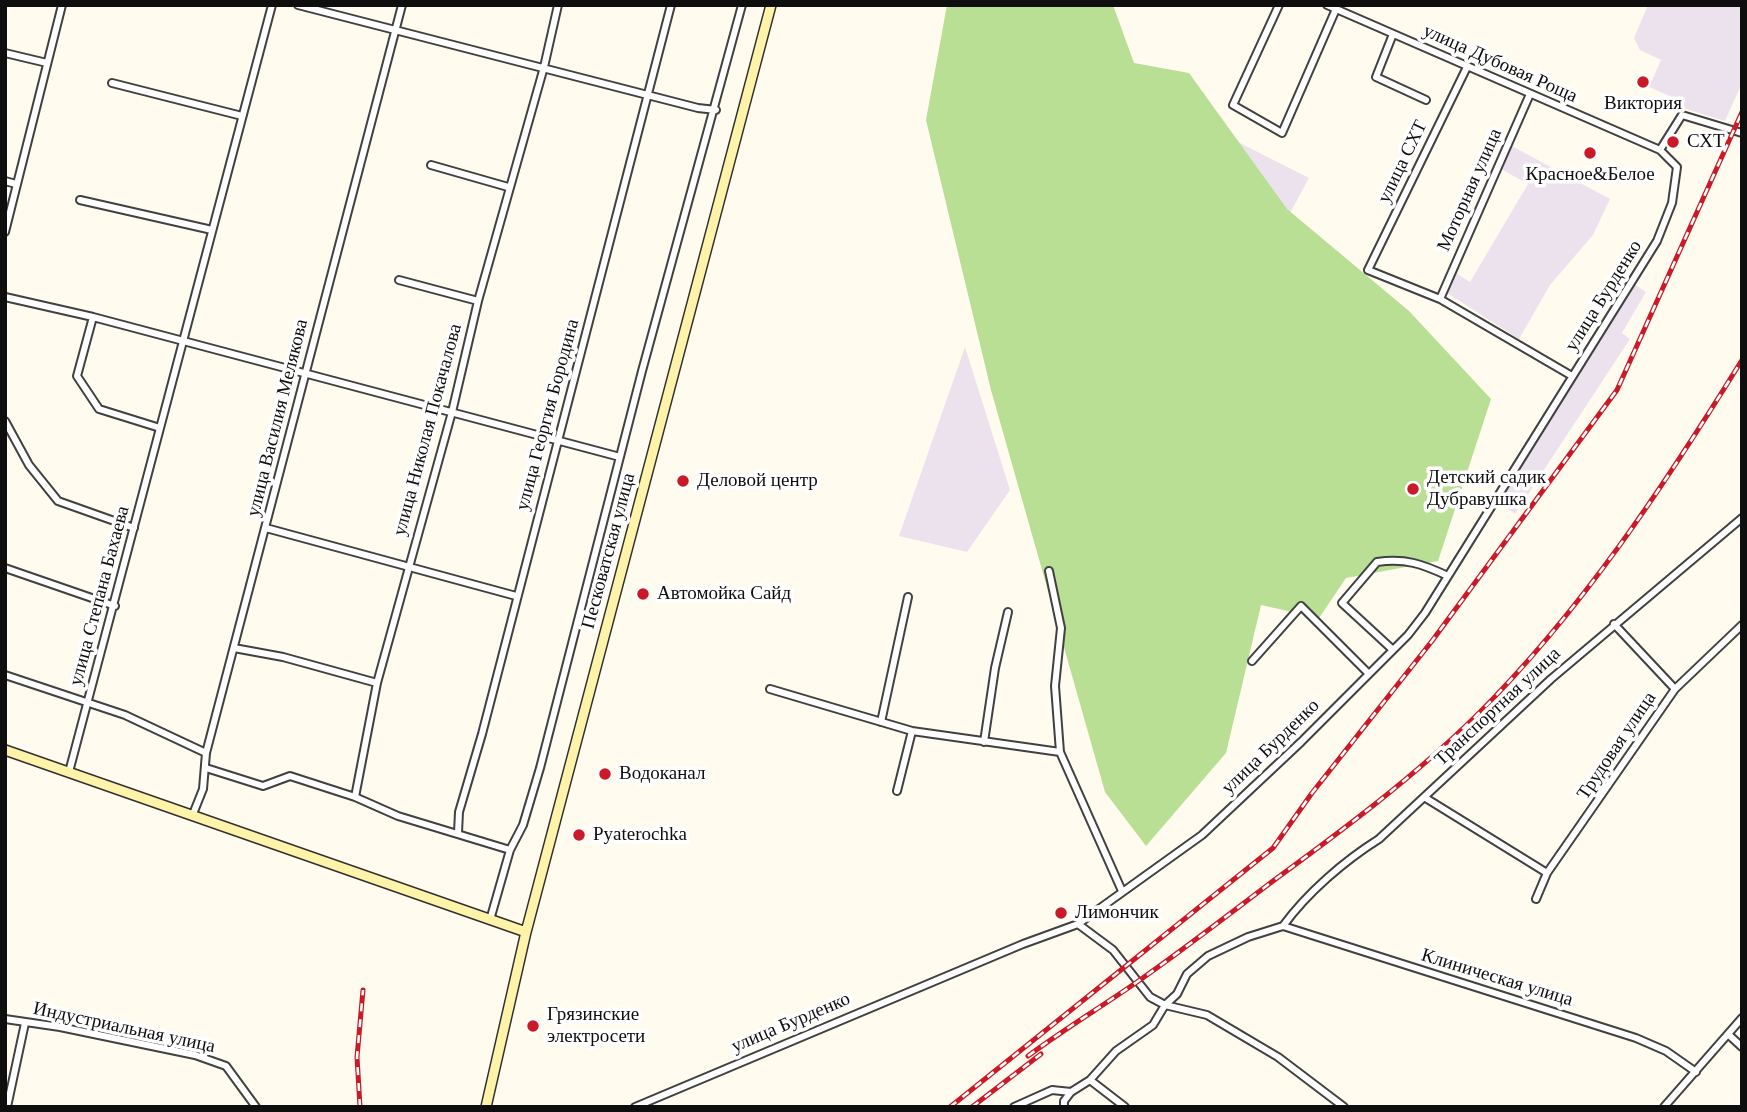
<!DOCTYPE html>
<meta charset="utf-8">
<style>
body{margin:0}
#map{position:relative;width:1747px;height:1112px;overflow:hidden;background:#fffbef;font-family:Georgia,serif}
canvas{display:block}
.frame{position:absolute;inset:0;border:7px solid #0e0e0e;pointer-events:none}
</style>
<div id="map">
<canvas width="1747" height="1112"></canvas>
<div class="frame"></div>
</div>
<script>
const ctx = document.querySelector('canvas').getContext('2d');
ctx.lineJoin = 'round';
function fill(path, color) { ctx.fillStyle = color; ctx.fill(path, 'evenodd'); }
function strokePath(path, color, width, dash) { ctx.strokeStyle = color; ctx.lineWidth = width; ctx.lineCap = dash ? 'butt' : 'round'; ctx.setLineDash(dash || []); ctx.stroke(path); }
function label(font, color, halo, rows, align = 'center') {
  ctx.font = font + ' Georgia,serif'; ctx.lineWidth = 7; ctx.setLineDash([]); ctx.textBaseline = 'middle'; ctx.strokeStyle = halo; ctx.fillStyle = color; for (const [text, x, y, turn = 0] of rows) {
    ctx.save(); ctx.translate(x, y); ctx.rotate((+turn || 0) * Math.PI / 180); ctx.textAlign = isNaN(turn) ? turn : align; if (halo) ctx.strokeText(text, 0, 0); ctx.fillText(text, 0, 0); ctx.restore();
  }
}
const industrial = new Path2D(`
 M 1648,5 L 1742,5 L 1742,83 L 1725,121 L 1670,104 L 1672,97 L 1649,87 L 1661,60 L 1640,50 L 1634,38 Z
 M 1157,101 L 1309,178 L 1289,215 Z
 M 1510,145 L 1610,199 L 1593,235 L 1550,285 L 1519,339 L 1447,293 L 1456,273 L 1470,282 L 1528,184 L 1499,168 Z
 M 1634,284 L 1646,292 L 1622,333 L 1630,339 L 1515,514 L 1498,501 Z
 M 965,347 L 1010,490 L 967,552 L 899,536 Z`);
const forest = new Path2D(`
 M 947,5 L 1113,5 L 1134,63 L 1189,73 L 1287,209 L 1409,311 L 1491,399 L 1438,561 L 1346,578 L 1319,618 L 1261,605 L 1226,753 L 1146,846 L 1105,792 L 991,390 L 926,120 Z`);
const street = new Path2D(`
 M 298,5 L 698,108 L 716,110
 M 1279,5 L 1233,105 L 1282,133 L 1336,9
 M 1393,34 L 1376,77 L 1426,100
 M 5,53 L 47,63
 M 1467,67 L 1368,270 L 1440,299 L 1572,376
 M 112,83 L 242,116
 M 1660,150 L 1682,115 L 1742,133
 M 431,165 L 508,187
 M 5,181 L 16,184
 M 80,200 L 212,230
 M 5,232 L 62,5
 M 399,280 L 478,301
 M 5,297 L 93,317 L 620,457
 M 1440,299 L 1530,94
 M 93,317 L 77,376 L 99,409 L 160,428
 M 5,421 L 29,465 L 58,501 L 134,528
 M 266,528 L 516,596
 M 5,568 L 115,606
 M 1049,571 L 1061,628 L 1055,686 L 1060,752 L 1122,891
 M 1614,624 L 1675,689
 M 234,648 L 283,657 L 377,683
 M 1393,650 L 1342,603 L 1377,562 C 1406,558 1422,564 1448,576
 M 1252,661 L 1301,606 L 1369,674
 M 5,675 L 125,715 L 206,753
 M 770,689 L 912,731 L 1060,752
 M 881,722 L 908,597
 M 984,742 L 995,668 L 1008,612
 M 206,768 L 263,786 L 290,776 L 355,797 L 398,816 L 510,850
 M 69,772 L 272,5
 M 897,791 L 912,731
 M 355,797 L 377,683 L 452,412 L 478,301 L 544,67 L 558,5
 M 1424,797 L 1547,873
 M 193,814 L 203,789 L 206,753 L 402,5
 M 458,833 L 459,812 L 482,734 L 671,5
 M 1536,899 L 1547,873 L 1675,689 L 1742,625
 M 490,920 L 510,850 L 523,825 L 540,768 L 642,371 L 742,5
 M 1078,924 L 1113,950 L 1150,997 L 1165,1005 L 1207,1015 L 1278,1057 L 1344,1107
 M 1283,926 C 1307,893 1344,861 1379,839 L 1551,679 L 1742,518
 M 1283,926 L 1636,1038 L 1666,1051 L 1696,1072
 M 5,1019 L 60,1027 L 195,1055 L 226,1066 L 256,1107
 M 1729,1035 L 1742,1047
 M 1090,1080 L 1125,1107
 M 7,1107 L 25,1023
 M 635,1107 L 1023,944 L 1078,924 L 1202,835 L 1301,742 L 1408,635 L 1425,613 L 1657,241 L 1672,203 L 1677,167 L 1660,150 L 1327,5
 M 1014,1107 L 1052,1090 L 1071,1092
 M 1064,1107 L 1064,1101 L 1071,1092 L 1090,1080 L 1116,1051 L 1153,1025 L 1165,1005 L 1177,994 L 1187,974 L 1208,956 L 1248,937 L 1283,926
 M 1664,1107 L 1742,1018`);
const secondary = new Path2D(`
 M 5,750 L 526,932
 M 486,1107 L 526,932 L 771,5`);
const rail = new Path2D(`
 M 1028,1056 C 1063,1030 1101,1007 1137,982 C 1183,950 1228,915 1273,881 C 1344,829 1414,777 1477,715 C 1582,610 1664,486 1742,360
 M 360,1107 L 357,1057 L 363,990
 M 950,1107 L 1273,848 L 1312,793 L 1432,641 L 1617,390 L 1742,112
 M 972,1107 L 1041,1054`);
const markers = [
 [1643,82,7,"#ca1a28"],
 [1673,142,7,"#ca1a28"],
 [1590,153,7,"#ca1a28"],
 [683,481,7,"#ca1a28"],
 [1413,489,7,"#ca1a28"],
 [643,594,7,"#ca1a28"],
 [605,774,7,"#ca1a28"],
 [579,835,7,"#ca1a28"],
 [1061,913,7,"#ca1a28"],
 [533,1026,7,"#ca1a28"]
];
const streetNames = [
 ["улица Дубовая Роща",1500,64,24],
 ["улица СХТ",1403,162,-64],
 ["Моторная улица",1470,190,-66],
 ["улица Бурденко",1604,296,-58],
 ["улица Георгия Бородина",548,415,-75],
 ["улица Василия Мелякова",278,418,-76],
 ["улица Николая Покачалова",428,430,-75],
 ["Песковатская улица",609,551,-75],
 ["улица Степана Бахаева",100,596,-75],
 ["Транспортная улица",1498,707,-43],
 ["Трудовая улица",1617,746,-56],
 ["улица Бурденко",1271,747,-44],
 ["Клиническая улица",1497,978,17],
 ["улица Бурденко",791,1023,-23],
 ["Индустриальная улица",124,1028,12]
];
const poiNames = [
 ["Виктория",1643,104,"center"],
 ["СХТ",1687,142],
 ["Красное&Белое",1590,175,"center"],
 ["Детский садик",1427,478],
 ["Дубравушка",1427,500],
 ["Деловой центр",697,481],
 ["Автомойка Сайд",657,594],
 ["Водоканал",619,774],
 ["Pyaterochka",593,835],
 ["Лимончик",1075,913],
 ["Грязинские",547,1015],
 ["электросети",547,1037]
];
fill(industrial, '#ece2ee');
fill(forest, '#b8df93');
strokePath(street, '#414141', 10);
strokePath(secondary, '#303030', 12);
strokePath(street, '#fff', 6);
strokePath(secondary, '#fff3aa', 9);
strokePath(rail, '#ca1a28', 5);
strokePath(rail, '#fff', 2.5, [8]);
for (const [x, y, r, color] of markers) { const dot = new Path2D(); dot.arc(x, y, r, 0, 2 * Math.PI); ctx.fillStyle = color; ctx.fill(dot); strokePath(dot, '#fff', 2.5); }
label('19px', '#0e0e0e', '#fff', streetNames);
label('19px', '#0e0e0e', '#fff', poiNames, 'left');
</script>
